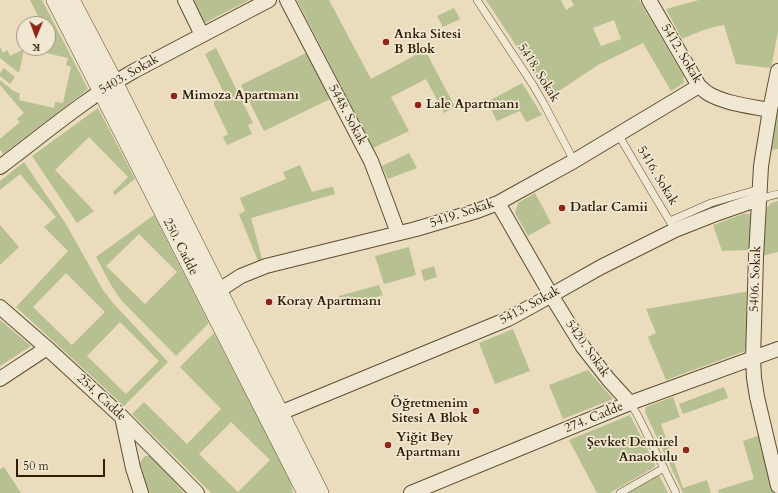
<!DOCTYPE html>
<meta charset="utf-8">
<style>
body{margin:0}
#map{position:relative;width:778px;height:493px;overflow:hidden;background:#eadcbd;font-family:Cardo,serif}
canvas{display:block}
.north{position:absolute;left:16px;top:16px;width:40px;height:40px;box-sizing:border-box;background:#f1e8d4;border:1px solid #a49780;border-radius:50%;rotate:181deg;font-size:11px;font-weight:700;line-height:16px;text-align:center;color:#301d03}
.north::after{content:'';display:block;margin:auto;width:14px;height:18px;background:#8f2418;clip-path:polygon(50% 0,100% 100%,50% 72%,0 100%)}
.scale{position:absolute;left:16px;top:459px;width:89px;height:18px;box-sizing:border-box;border:2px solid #301d03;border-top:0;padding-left:5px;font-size:12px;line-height:14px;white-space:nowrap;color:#301d03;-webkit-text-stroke:3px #f1e8d4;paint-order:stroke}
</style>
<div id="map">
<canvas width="778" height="493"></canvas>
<div class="north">K</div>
<div class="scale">50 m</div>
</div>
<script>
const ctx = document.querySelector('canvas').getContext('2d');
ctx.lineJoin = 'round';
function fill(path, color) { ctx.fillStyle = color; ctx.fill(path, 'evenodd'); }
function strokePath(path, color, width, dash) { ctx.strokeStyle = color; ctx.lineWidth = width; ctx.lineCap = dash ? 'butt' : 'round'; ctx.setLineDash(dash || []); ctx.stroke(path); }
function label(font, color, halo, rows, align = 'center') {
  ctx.font = font + ' Cardo,serif'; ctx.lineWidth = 3.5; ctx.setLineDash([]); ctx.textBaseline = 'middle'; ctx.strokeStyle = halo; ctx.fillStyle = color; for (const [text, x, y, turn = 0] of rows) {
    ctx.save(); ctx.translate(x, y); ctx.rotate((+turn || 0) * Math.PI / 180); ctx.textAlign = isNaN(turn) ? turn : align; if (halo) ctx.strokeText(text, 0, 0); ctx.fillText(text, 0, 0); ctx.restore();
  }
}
const green = new Path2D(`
 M 30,0 L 42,0 L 88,89 L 3,154 L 0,149 L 0,139 L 20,122 L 17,119 L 24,113 L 0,85 L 0,80 L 12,90 L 20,94 L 19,100 L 54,108 L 55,102 L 63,103 L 71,67 L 66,65 L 68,58 L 29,49 L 30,48 L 48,48 L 48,24 L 42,24 Z
 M 194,0 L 249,0 L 205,23 Z
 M 297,0 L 329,0 L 371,79 L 425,50 L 455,107 L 444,113 L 426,79 L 391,97 L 409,131 L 373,148 Z
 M 486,0 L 561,0 L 566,10 L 574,5 L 571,0 L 639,0 L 683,75 L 684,83 L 671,91 L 643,43 L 598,65 L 550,97 ZM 614,20 L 621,39 L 601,46 L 593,28 Z
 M 699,0 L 778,0 L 778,32 L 771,68 L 736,64 L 724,25 C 709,27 696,33 682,39 L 666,9 Z
 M 454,8 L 460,19 L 443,27 L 437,16 Z
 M 0,47 L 3,53 L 7,50 L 10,56 L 24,49 L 19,73 L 0,58 Z
 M 216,48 L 253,123 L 248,125 L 252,134 L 227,145 L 223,137 L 228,134 L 214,105 L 214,100 L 225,95 L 205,54 Z
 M 306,53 L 330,99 L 264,131 L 241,85 Z
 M 4,68 L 15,77 L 10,84 L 0,76 L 0,73 Z
 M 522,83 L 542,115 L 526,122 L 520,111 L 497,121 L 487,102 Z
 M 98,108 L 135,179 L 115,195 L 113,192 L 128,177 L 89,137 L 55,170 L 94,211 L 77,223 L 32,156 Z
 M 778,108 L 778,149 L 771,150 L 771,149 Z
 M 409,153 L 417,168 L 388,179 L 382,166 Z
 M 24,162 L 66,224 L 103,290 L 113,303 L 168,362 L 124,406 L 16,307 L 68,251 L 44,227 L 56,217 L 20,174 L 0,190 L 0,181 ZM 66,273 L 105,312 L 72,345 L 33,307 ZM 120,322 L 159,361 L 126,394 L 87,356 Z
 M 300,165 L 312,192 L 330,187 L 333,187 L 335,194 L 251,218 L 262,259 L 258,261 L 239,214 L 245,211 L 240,198 L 286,179 L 283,172 Z
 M 535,193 L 551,223 L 528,236 L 515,213 L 518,203 Z
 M 778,201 L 778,252 L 762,256 L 766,209 L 771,203 Z
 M 743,214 C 747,214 750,213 753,216 L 752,250 L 722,251 L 713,225 Z
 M 154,215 L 209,323 L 176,356 L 121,300 L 111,285 L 96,257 ZM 139,234 L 177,272 L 145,304 L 106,266 Z
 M 0,225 L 19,247 L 0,265 Z
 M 409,247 L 416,275 L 384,284 L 375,256 Z
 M 434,266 L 437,277 L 424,281 L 421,270 Z
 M 379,285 L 383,295 L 344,307 L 339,296 Z
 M 750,291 L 748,350 L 666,380 L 648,337 L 656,333 L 646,309 Z
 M 0,320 L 31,346 L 0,366 Z
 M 513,329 L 530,371 L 495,384 L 479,343 Z
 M 214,333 L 288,475 L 292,487 L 293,493 L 211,493 L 132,414 L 144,402 L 187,444 L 221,409 L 180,367 ZM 231,422 L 270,460 L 238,492 L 199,454 Z
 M 588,370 L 613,399 L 563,419 L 549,385 Z
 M 724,387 L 728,398 L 683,414 L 679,404 Z
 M 673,397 L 680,417 L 661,424 L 683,488 L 707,480 L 711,493 L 683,493 L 645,412 L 646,407 Z
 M 630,415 L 654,462 L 655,466 L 653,468 L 610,493 L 597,493 L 569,440 Z
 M 760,435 L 773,493 L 719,493 L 718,490 L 754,479 L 743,441 Z
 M 145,456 L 151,456 L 153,458 L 184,493 L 149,493 L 140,463 L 143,458 Z
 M 4,467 L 21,493 L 0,493 L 0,469 Z
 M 657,476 L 659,476 L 660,477 L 668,493 L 628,493 Z`);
const service = new Path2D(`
 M 477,0 L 533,85 L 544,104 L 574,161
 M 618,134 L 652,192 L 675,230
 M 759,199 L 778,194
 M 670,221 L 711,203 L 759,189
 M 630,403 L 638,416 L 676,493
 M 620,493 L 664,468`);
const minor = new Path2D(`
 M 185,0 L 202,35
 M 287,0 L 371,161 L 379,182 L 398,233
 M 649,0 L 699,86 C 702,88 705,92 709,94 C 727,104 750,106 770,110
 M 778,71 L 770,110 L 761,166 L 756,257 L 753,358 L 754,378 L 757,397 L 778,486
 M 0,167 C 44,134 86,98 134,71 L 269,0
 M 498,203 L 551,295 L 583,347 L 609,380 L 630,403
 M 210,296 L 241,276 L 266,266 L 416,229 L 477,211 L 498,203 L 516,193 L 574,161 L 699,86
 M 0,307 L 47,348 L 122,417 L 197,493
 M 0,379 L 47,348
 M 280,413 L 508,319 L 532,306 L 601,267 L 675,230 L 713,215 L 759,199
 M 122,417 L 133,468 L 141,493
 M 411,493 L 630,403 L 778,349`);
const tertiary = new Path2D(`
 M 55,0 L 306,493
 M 71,0 L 110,74 L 320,493`);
const markers = [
 [386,42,4,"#8f2418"],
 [174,96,4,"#8f2418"],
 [418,105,4,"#8f2418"],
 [562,208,4,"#8f2418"],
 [269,302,4,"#8f2418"],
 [476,411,4,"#8f2418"],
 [388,445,4,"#8f2418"],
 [686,450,4,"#8f2418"]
];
const poiNames = [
 ["Anka Sitesi",394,35],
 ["B Blok",394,50],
 ["Mimoza Apartmanı",182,96],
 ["Lale Apartmanı",426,105],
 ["Datlar Camii",570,208],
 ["Koray Apartmanı",277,302],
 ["Öğretmenim",468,404,"right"],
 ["Sitesi A Blok",468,419,"right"],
 ["Yiğit Bey",396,438],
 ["Apartmanı",396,453],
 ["Şevket Demirel",678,443,"right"],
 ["Anaokulu",678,458,"right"]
];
const streetNames = [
 ["5412. Sokak",681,54,59],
 ["5418. Sokak",538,73,58],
 ["5403. Sokak",129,75,-30],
 ["5448. Sokak",347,115,62],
 ["5416. Sokak",657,176,59],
 ["5419. Sokak",462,214,-18],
 ["250. Cadde",180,247,63],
 ["5406. Sokak",756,279,-88],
 ["5413. Sokak",530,306,-28],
 ["5420. Sokak",587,349,55],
 ["254. Cadde",101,398,43],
 ["274. Cadde",594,418,-22]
];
fill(green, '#b7c090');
strokePath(service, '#5e4d32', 8);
strokePath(minor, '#5e4d32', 16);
strokePath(tertiary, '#5e4d32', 18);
strokePath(service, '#f1e8d4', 7);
strokePath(minor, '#f1e8d4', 14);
strokePath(tertiary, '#f1e8d4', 17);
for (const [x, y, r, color] of markers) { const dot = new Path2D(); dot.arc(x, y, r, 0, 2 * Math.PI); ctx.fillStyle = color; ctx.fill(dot); strokePath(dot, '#f1e8d4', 1.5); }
label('bold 13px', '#301d03', '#f1e8d4', poiNames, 'left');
label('13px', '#301d03', '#f1e8d4', streetNames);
</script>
